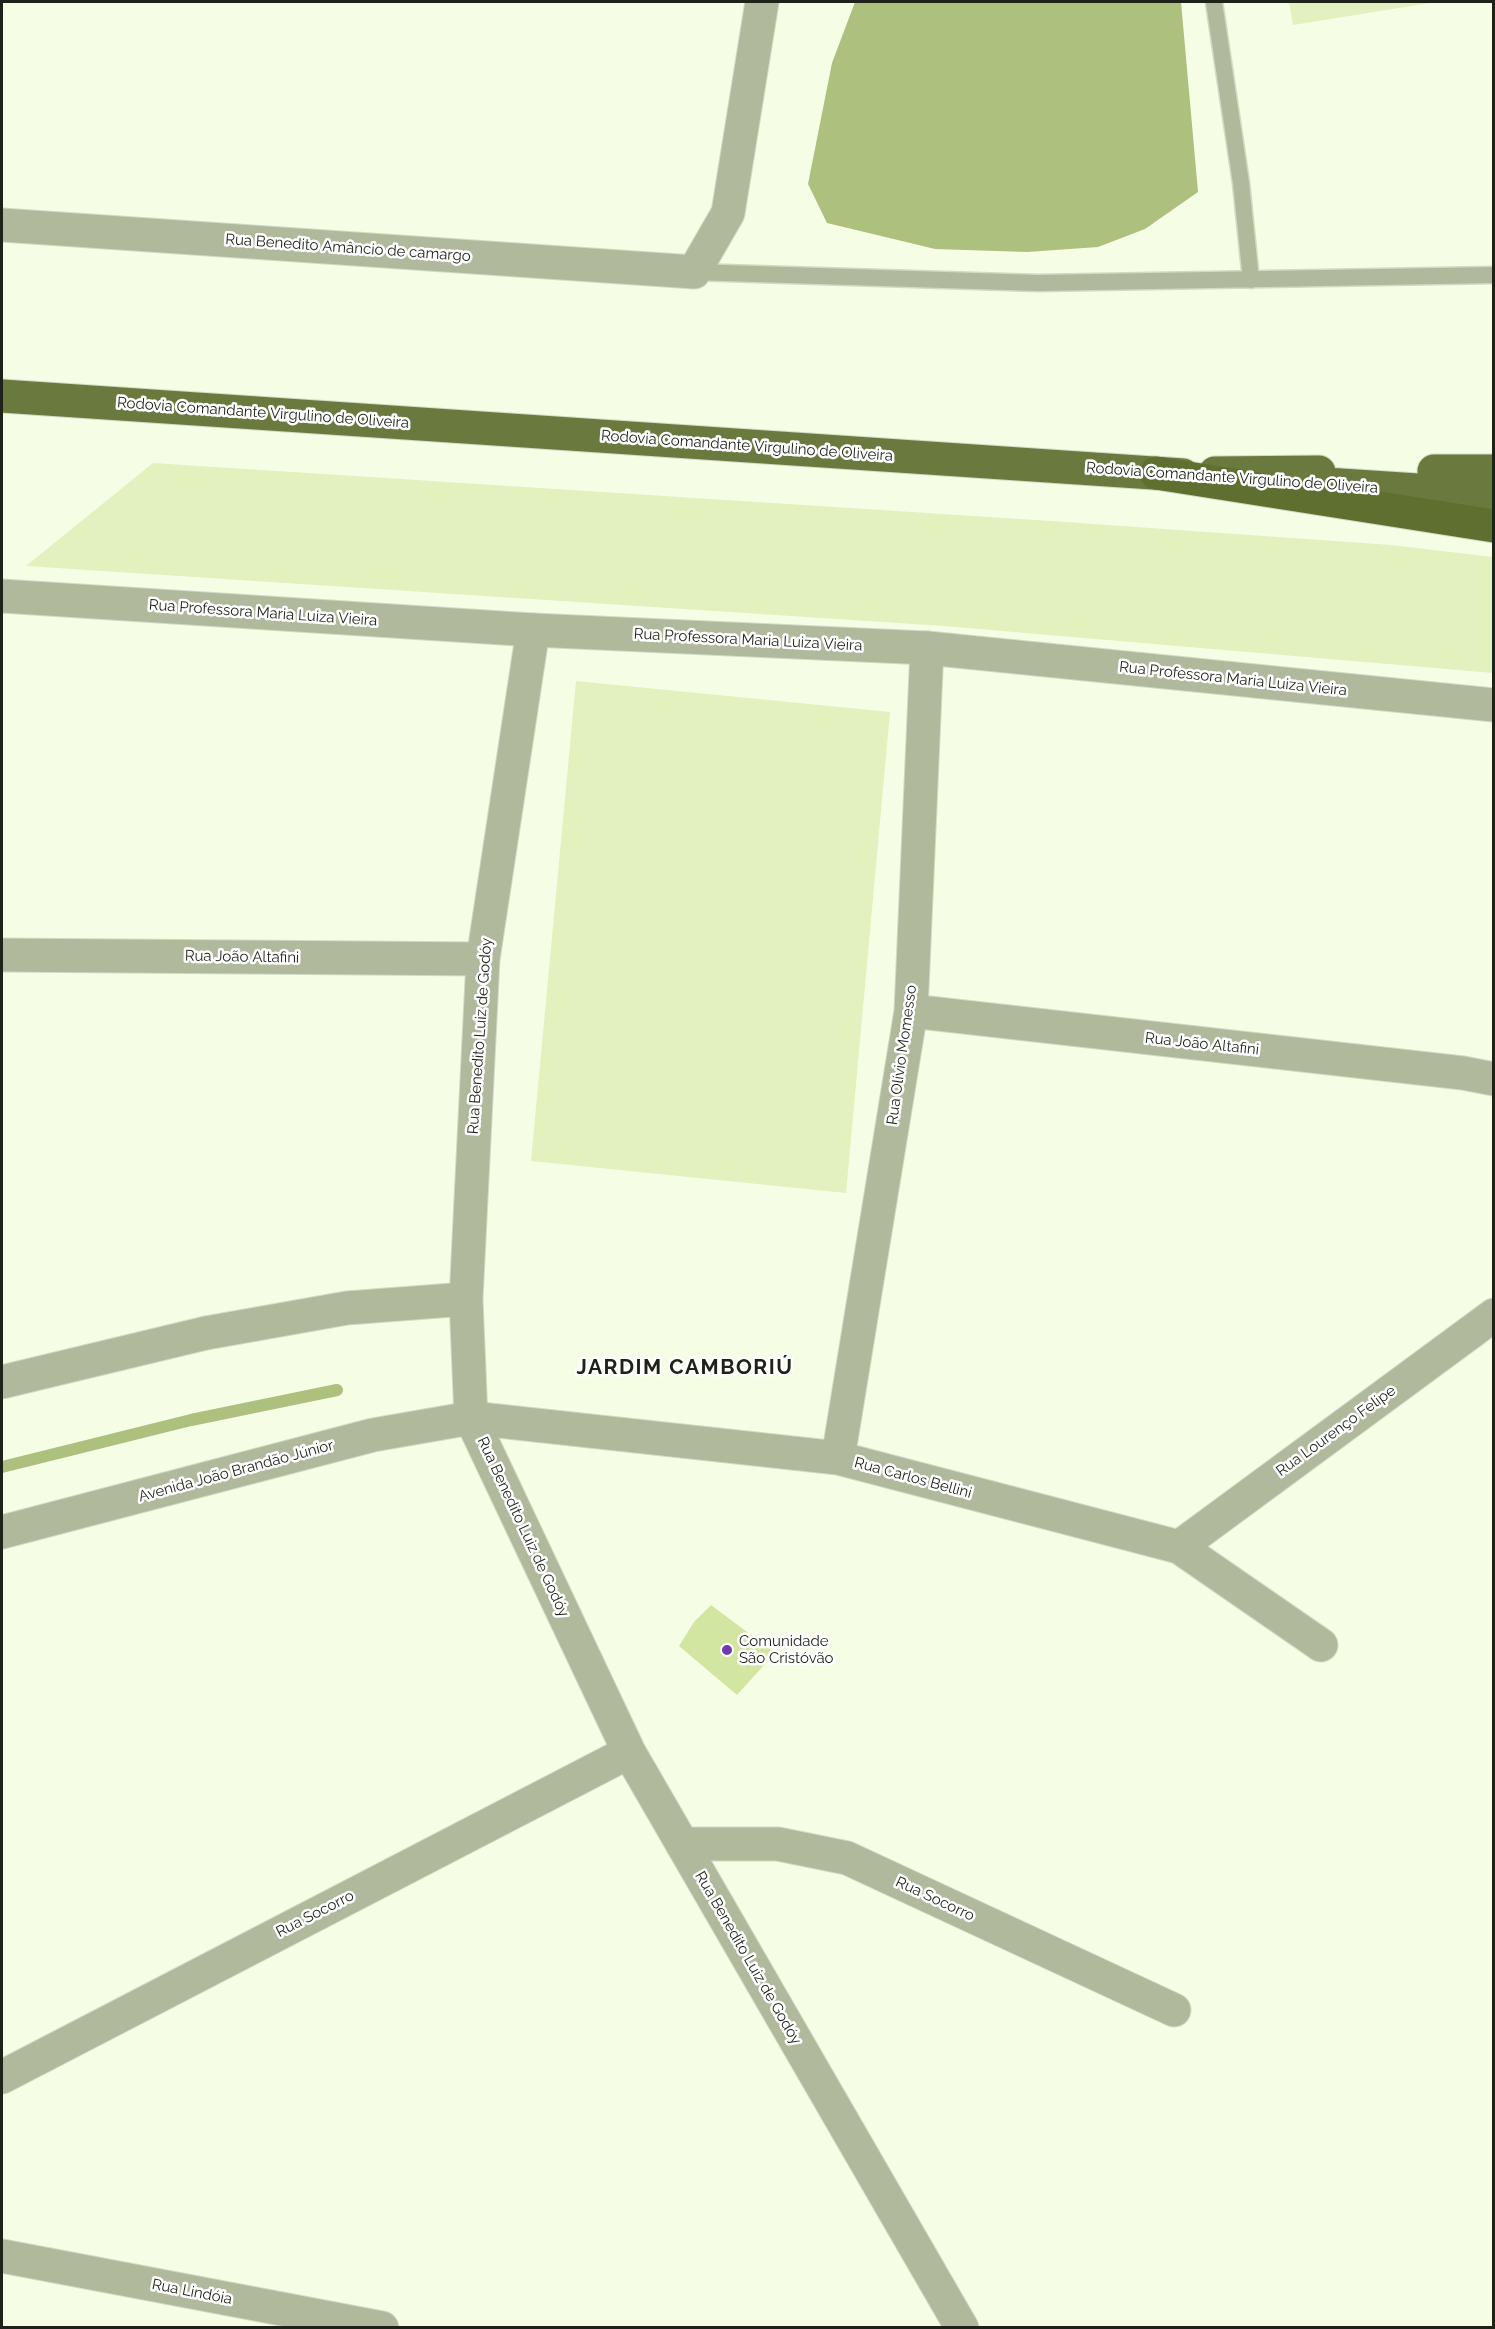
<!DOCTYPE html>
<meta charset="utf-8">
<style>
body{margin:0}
#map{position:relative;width:1495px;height:2329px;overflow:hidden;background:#f5fde5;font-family:Raleway,sans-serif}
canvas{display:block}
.frame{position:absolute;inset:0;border:3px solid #1f2219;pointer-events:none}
</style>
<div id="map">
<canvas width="1495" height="2329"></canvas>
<div class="frame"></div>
</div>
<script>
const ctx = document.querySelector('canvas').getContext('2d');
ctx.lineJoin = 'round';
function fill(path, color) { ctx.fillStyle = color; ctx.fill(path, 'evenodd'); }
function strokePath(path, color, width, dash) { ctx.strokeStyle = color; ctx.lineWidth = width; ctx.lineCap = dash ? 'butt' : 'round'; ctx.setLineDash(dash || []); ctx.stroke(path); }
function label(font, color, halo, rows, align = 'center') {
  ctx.font = font + ' Raleway,sans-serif'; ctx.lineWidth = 5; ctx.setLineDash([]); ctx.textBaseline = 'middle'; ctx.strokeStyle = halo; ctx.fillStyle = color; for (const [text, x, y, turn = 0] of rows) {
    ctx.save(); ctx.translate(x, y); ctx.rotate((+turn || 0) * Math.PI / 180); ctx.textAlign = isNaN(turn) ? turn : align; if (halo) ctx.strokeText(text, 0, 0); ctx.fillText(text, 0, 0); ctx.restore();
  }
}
const green = new Path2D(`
 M 1289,2 L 1436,2 L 1293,25 Z
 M 153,463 L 1051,521 L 1391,545 L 1493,557 L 1493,673 L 944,626 L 26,566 Z
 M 576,681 L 890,712 L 846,1193 L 531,1161 Z`);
const water = new Path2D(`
 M 855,2 L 1181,2 L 1198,192 L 1145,229 L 1098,247 L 1027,252 L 935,249 L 827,223 L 808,184 L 832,63 Z`);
const stream = new Path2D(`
 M 2,1467 L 191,1420 L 337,1390`);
const building = new Path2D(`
 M 711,1605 L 775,1653 L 737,1695 L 679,1646 L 694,1622 Z`);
const service = new Path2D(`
 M 1214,2 L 1241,183 L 1251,280
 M 694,272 L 1038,283 L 1494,275`);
const minor = new Path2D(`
 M 2,225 L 694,272 L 728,213 L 762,2
 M 533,630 L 483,959 L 466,1299 L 471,1418 L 629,1752 L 962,2328
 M 2,955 L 483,959
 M 911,1011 L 1463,1073 L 1494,1079
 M 2,1382 L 206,1333 L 347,1308 L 466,1299
 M 838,1458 L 911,1011 L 927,648
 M 2,1532 L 373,1435 L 471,1418 L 838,1458 L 1179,1547 L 1321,1645
 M 1179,1547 L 1494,1315
 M 682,1844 L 778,1844 L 847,1858 L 1174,2010
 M 2,2077 L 629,1752
 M 2,2256 L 382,2328`);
const tertiary = new Path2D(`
 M 2,596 L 533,630 L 927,648 L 1494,705`);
const trunk = new Path2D(`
 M 2,396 L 1183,475
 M 1434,471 L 1494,471
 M 1215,473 L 1319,472
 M 1295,482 L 1494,495`);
const motorway = new Path2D(`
 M 1156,473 L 1494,526`);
const markers = [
 [727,1650,6,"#723ab0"]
];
const streetNames = [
 ["Rua Benedito Amâncio de camargo",348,248,4],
 ["Rodovia Comandante Virgulino de Oliveira",263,413,4],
 ["Rodovia Comandante Virgulino de Oliveira",747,446,4],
 ["Rodovia Comandante Virgulino de Oliveira",1232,478,4],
 ["Rua Professora Maria Luiza Vieira",263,613,4],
 ["Rua Professora Maria Luiza Vieira",748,640,3],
 ["Rua Professora Maria Luiza Vieira",1233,679,6],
 ["Rua João Altafini",242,957,1],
 ["Rua Benedito Luiz de Godóy",480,1036,-86],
 ["Rua João Altafini",1202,1044,6],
 ["Rua Olívio Momesso",902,1055,-82],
 ["Rua Lourenço Felipe",1336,1431,-36],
 ["Avenida João Brandão Júnior",236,1471,-15],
 ["Rua Carlos Bellini",913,1478,15],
 ["Rua Benedito Luiz de Godóy",523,1527,65],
 ["Rua Socorro",935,1899,25],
 ["Rua Socorro",315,1914,-27],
 ["Rua Benedito Luiz de Godóy",748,1958,60],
 ["Rua Lindóia",192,2292,11]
];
const poiNames = [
 ["Comunidade",739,1641],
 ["São Cristóvão",739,1658]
];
const districtNames = [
 ["JARDIM CAMBORIÚ",685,1368]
];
fill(green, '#e2f1be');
fill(water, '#adc07e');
strokePath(stream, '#adc07e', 12);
fill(building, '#d2e6a2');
strokePath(service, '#d3dac4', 19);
strokePath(minor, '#d3dac4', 35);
strokePath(tertiary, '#d3dac4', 35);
strokePath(trunk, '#d3dac4', 35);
strokePath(motorway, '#d3dac4', 35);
strokePath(service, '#b0b99c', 16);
strokePath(minor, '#b0b99c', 33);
strokePath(tertiary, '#b0b99c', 33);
strokePath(trunk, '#6a793e', 33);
strokePath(motorway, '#5f6f2f', 33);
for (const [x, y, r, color] of markers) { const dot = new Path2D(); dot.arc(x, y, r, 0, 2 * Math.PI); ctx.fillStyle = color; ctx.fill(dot); strokePath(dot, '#fff', 2); }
label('15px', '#1f2219', '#fff', streetNames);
label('15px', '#1f2219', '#fff', poiNames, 'left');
ctx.letterSpacing = '1.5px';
label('bold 21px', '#1f2219', '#fff', districtNames);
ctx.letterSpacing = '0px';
</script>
